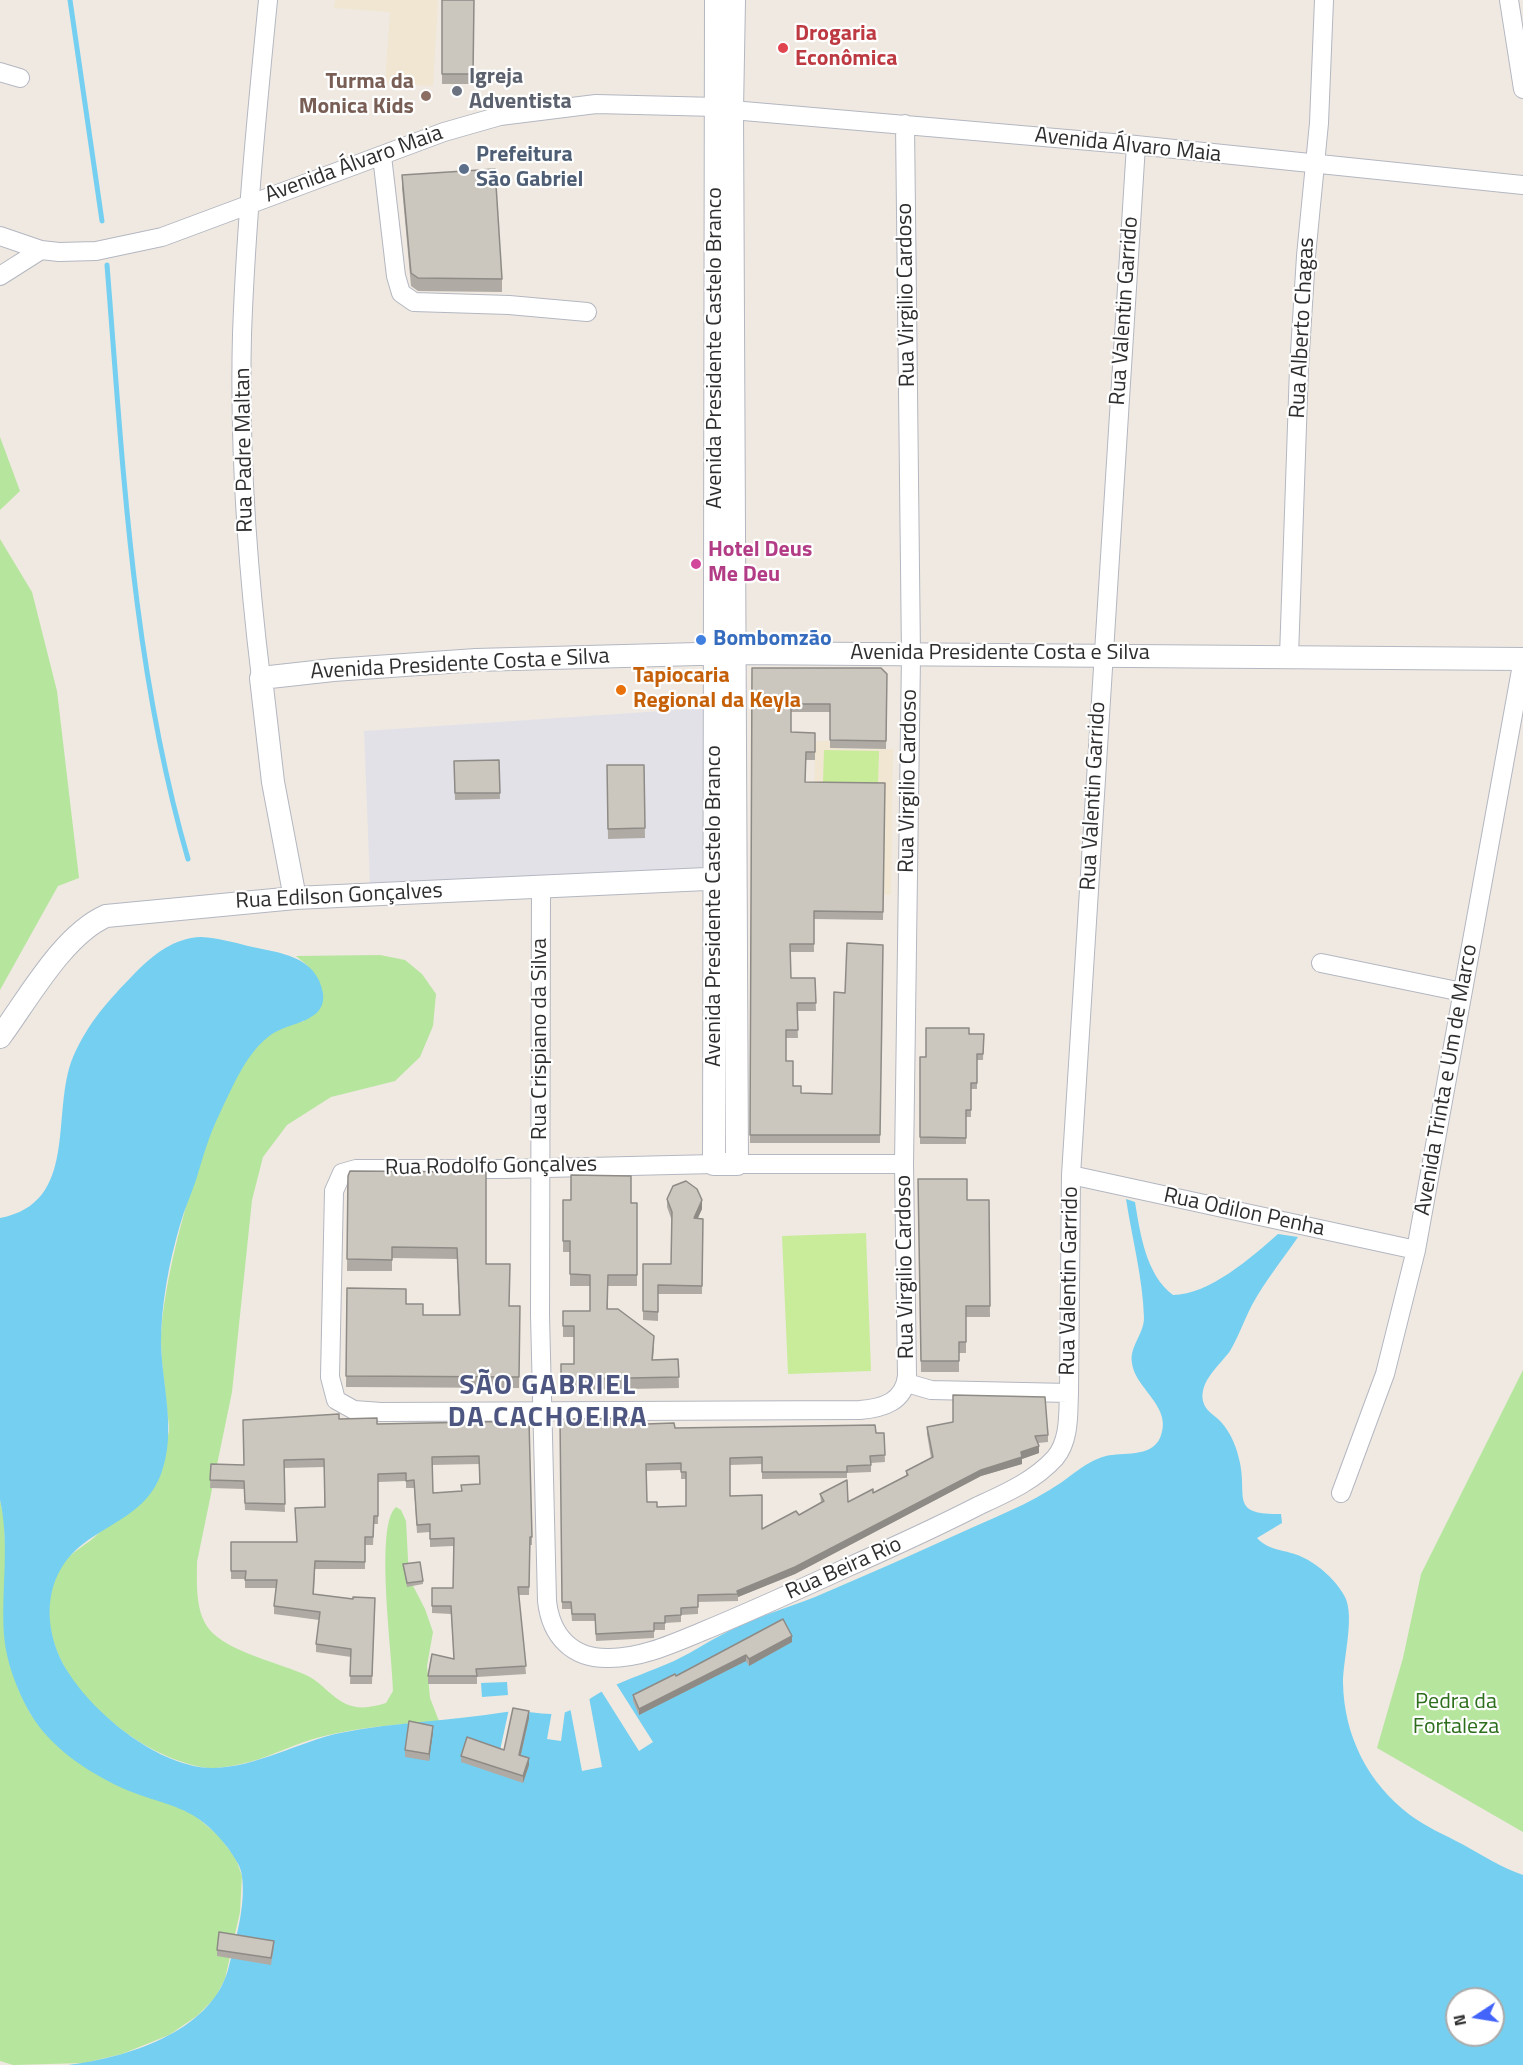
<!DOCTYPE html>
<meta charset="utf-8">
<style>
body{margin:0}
#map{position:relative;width:1523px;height:2065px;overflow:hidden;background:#efe9e1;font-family:"Titillium Web",sans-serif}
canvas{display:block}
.north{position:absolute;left:1445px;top:1987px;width:60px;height:60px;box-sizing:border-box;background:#fff;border:2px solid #ababab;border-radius:50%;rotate:258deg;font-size:16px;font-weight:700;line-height:24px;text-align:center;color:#2e2e2e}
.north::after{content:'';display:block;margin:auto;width:21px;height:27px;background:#4264fb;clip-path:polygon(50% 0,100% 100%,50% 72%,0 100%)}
</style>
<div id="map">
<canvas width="1523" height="2065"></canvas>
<div class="north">N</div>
</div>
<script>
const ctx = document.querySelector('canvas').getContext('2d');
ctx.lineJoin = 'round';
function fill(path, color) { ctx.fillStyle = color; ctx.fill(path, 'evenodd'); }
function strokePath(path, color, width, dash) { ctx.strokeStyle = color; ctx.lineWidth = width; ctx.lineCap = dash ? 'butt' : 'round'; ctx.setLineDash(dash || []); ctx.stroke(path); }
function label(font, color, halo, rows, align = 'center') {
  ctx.font = font + ' "Titillium Web",sans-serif'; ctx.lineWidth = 4.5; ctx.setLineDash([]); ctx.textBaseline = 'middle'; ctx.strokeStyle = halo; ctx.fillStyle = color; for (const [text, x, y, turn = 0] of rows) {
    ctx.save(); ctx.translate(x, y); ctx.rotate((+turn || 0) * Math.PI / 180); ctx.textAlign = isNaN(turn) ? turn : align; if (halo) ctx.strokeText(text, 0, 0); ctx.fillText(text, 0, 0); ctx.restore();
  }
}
const industrial = new Path2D(`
 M 707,708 L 710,868 L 370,885 L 364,731 Z`);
const education = new Path2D(`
 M 335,0 L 438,0 L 433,86 L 385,83 L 390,12 L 334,8 Z
 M 815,741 L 839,741 L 839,749 L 893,749 L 891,895 L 813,894 Z`);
const green = new Path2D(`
 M 0,437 L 20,491 L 0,510 Z
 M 0,539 L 32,592 L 57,691 L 79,878 L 58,886 L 0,990 Z
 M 380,955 L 405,960 L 422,974 L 436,994 L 433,1026 L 420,1057 L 395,1081 L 331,1097 L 287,1125 L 263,1157 L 252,1200 L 232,1392 L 197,1562 C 197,1583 195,1611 209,1629 C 227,1652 281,1663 308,1676 C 322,1683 332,1698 346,1704 C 359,1710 373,1707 386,1703 L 393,1691 C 393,1659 374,1525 396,1507 L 401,1510 L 406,1521 L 409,1578 L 425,1609 L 433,1632 L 427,1666 L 430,1698 L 439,1721 C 397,1725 354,1727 313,1739 C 289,1746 266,1759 241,1764 C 231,1766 217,1769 207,1768 C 162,1761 118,1732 88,1699 C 55,1664 35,1611 61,1567 C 70,1551 88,1545 100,1532 C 117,1513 131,1487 146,1466 C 153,1457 167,1443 169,1432 C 170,1425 167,1416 167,1409 C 165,1386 161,1362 161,1340 C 162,1272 214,1079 267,1037 C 277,1029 291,1024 304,1021 L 308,966 L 296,956 Z
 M 1523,1370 L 1523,1832 L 1377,1748 L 1403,1658 L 1421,1574 Z
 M 0,1500 L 4,1519 L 10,1664 L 18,1688 L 31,1715 L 162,1800 L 193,1814 L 219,1836 L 236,1859 L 242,1876 L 240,1912 L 225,1979 L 215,1998 L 197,2016 L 169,2035 L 122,2054 L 84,2063 L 13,2065 L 0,2061 Z`);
const pitch = new Path2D(`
 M 824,750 L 879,751 L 878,784 L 823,783 Z
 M 866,1233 L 871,1371 L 788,1374 L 782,1236 Z`);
const water = new Path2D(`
 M 201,937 C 218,938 233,942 248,946 C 279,953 316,955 323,993 C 327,1022 290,1022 272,1034 C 247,1051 233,1086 220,1113 C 209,1135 203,1157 196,1180 C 191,1195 184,1210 180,1225 C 169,1262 161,1305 161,1343 C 162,1386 177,1432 161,1474 C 147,1512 113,1521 83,1544 C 41,1576 42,1631 68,1672 C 95,1715 160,1768 213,1768 C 257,1767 298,1742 340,1733 C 395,1722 451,1721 506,1712 C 527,1709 546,1718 566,1712 C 581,1707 593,1695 607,1689 C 629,1678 652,1671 674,1661 C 695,1651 715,1637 737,1627 C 763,1615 789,1607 815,1597 C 867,1575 918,1552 969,1529 C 1005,1513 1043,1498 1074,1473 C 1084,1466 1094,1459 1106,1456 C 1122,1452 1151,1458 1160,1438 C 1174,1407 1135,1389 1132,1363 C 1129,1347 1144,1334 1144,1318 C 1143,1279 1132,1238 1126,1199 L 1135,1202 C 1140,1233 1146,1275 1173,1295 C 1209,1295 1252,1257 1278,1234 L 1298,1237 C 1283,1259 1265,1281 1252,1305 C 1244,1320 1239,1336 1230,1351 C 1220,1365 1199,1381 1203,1401 C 1205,1411 1215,1415 1221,1422 C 1231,1433 1237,1448 1240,1463 C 1247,1498 1230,1515 1281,1514 L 1282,1523 L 1257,1538 C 1270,1552 1286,1549 1302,1557 C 1318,1564 1337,1581 1345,1597 C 1355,1617 1343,1659 1343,1683 C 1344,1736 1368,1783 1410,1815 C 1426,1827 1445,1835 1462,1844 C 1482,1855 1502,1868 1523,1875 L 1523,2065 L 68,2065 C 125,2058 210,2033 228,1970 C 235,1942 246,1906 242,1876 C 241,1866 234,1857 228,1848 C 193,1802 167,1808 120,1787 C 86,1771 49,1746 30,1713 C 17,1690 6,1662 4,1635 C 1,1590 10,1544 0,1500 L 0,1218 C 80,1203 50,1113 73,1057 C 89,1021 108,1001 135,973 C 154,954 174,938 201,937 ZM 1457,1999 L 1493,1999 L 1493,2035 L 1457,2035 Z
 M 507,1682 L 508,1695 L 482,1697 L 481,1683 Z`);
const pier = new Path2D(`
 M 615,1682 L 653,1742 L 639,1751 L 600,1689 Z
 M 589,1697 L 602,1767 L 582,1771 L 570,1707 Z
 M 514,1708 L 504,1754 L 499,1755 L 509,1709 Z
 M 552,1711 L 565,1711 L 561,1741 L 547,1739 Z`);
const stream = new Path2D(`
 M 70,0 L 102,221
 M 107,265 C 123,464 132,666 188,859`);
const minor = new Path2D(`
 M 1509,0 L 1523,89
 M 0,72 L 20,78
 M 732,110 L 1136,145 L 1523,185
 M 382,156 L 396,276 L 401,293 L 414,302 L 509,305 L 587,312
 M 0,236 L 41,250 L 59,252 L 96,251 L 162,237 L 444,132 L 500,116 L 596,104 L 717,107
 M 0,276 L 41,250
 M 1289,656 L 1299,368 L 1306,256 L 1319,123 L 1324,0
 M 261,678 C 247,564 239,450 242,334 C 246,223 257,111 268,0
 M 541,886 L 540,1315 L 547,1601 C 551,1636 572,1659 609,1658 C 641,1658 672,1644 701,1632 C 750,1612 798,1590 846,1568 C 891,1548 935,1528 978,1506 C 1006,1493 1034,1481 1055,1458 C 1070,1440 1068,1414 1069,1393 L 1071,1175 L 1136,145
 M 1321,963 L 1462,992
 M 714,1164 L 504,1169 L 356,1169 L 342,1173 L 334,1191 L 330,1377 L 336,1400 L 354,1410 L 381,1412 L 860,1410 C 883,1408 904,1402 907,1376 L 904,1164 L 911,656 L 905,124
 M 737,1164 L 904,1164
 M 1071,1175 L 1416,1250
 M 907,1383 L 931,1390 L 1069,1393
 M 1341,1493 L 1385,1374 L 1416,1250 L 1523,659`);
const tertiary = new Path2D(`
 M 716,0 L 714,1164 L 737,1164 L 732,110 L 734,0
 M 295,898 L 273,782 L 261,678 L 333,670 L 476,660 L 735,653 L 1523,659
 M 0,1037 C 28,999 63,935 106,916 L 295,898 L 728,878`);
const wall = new Path2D(`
 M 442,0 L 474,0 L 473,84 L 442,84 Z
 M 402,175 L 502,279 L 502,292 L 418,291 L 411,286 L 402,188 Z
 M 752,668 L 887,674 L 886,749 L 830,748 L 830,712 L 791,712 L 791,732 L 815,733 L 815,760 L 806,760 L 805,782 L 885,783 L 883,920 L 814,919 L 814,952 L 790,952 L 791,978 L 815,978 L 816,1011 L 797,1011 L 798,1038 L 786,1038 L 786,1061 L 793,1086 L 801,1093 L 832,1094 L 845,993 L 883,945 L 880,1143 L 750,1143 Z
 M 499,760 L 500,799 L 455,800 L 454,761 Z
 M 607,765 L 644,765 L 645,838 L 608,839 Z
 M 969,1034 L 984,1034 L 983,1060 L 977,1060 L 977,1089 L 971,1089 L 971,1117 L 966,1117 L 966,1144 L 920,1144 L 920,1057 L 926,1057 Z
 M 348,1176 L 486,1264 L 509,1306 L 520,1306 L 519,1388 L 346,1387 L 347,1288 L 406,1304 L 423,1315 L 459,1315 L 457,1259 L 392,1258 L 392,1271 L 347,1271 Z
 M 918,1179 L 967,1200 L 989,1200 L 990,1317 L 966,1317 L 966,1353 L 959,1353 L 959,1372 L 921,1372 Z
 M 667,1199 L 702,1209 L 697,1219 L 703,1219 L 702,1294 L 658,1294 L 658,1321 L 643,1320 L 643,1264 L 671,1264 L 672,1221 L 667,1207 Z
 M 563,1200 L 637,1203 L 637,1286 L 608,1286 L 608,1309 L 654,1347 L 653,1360 L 678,1359 L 679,1388 L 582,1390 L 582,1392 L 561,1393 L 561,1364 L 574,1364 L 574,1337 L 563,1337 L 563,1311 L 590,1311 L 590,1286 L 570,1286 L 570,1252 L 563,1252 Z
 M 339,1419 L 377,1424 L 529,1421 L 532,1537 L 532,1545 L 530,1545 L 529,1595 L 519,1595 L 526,1674 L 477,1677 L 477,1684 L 428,1684 L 428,1676 L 454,1659 L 451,1614 L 432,1613 L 432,1588 L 453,1588 L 453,1546 L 430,1547 L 430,1532 L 417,1533 L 414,1488 L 406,1488 L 406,1481 L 378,1482 L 378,1524 L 374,1524 L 373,1545 L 365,1545 L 365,1569 L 315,1569 L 314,1594 L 353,1599 L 375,1598 L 372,1684 L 350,1684 L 351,1657 L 316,1652 L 316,1644 L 319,1620 L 274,1614 L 274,1606 L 276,1588 L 245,1588 L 245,1579 L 231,1579 L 231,1542 L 296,1542 L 324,1507 L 324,1467 L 284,1468 L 285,1512 L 245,1510 L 244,1489 L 210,1488 L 211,1464 L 244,1465 ZM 479,1464 L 479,1484 L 461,1491 L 433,1493 L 432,1465 Z
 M 560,1419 L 646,1424 L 675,1428 L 884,1433 L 885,1462 L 871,1463 L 871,1472 L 847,1473 L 847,1478 L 762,1479 L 762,1464 L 730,1465 L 730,1496 L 762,1529 L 799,1515 L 821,1502 L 820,1494 L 848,1502 L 873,1493 L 906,1477 L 906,1471 L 931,1458 L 927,1434 L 927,1427 L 1048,1435 L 1048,1442 L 1038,1443 L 1039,1453 L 1022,1459 L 1022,1464 L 981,1476 L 795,1574 L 738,1597 L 738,1601 L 698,1602 L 698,1614 L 681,1615 L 681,1622 L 665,1623 L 665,1630 L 654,1630 L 654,1638 L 596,1641 L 595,1621 L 572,1621 L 571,1609 L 562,1609 ZM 681,1470 L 681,1479 L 686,1479 L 686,1506 L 657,1507 L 647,1502 L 646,1471 Z
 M 403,1564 L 423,1581 L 423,1584 L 407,1587 Z
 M 783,1619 L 792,1642 L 749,1666 L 746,1661 L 639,1715 L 633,1701 L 633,1695 L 676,1676 Z
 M 529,1718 L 521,1755 L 529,1765 L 523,1783 L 461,1762 L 461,1756 L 504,1750 Z
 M 433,1732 L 429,1761 L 405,1757 L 405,1750 Z
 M 274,1947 L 271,1965 L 217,1956 L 217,1950 Z`);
const shadedWall = new Path2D(`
 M 702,1200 L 702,1209 L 694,1227 L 694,1218 Z
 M 1039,1446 L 1039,1453 L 1022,1459 L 1022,1464 L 981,1476 L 795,1574 L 738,1597 L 737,1591 L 981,1470 L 1021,1452 Z
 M 792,1636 L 792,1642 L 749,1666 L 749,1659 Z
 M 746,1655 L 746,1661 L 639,1715 L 639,1709 Z
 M 529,1711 L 529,1718 L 519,1762 L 519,1755 Z
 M 433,1726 L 433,1732 L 429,1761 L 429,1754 Z
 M 529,1758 L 529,1765 L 523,1783 L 523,1776 Z`);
const building = new Path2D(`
 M 442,0 L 474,0 L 473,74 L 442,74 Z
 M 495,169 L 502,279 L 418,278 L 411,273 L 402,175 Z
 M 752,668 L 881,668 L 887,674 L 886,741 L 830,740 L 830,704 L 791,704 L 791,732 L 815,733 L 815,752 L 806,752 L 805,782 L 885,783 L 883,912 L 814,911 L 814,944 L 790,944 L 791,978 L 815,978 L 816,1003 L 797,1003 L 798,1030 L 786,1030 L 786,1061 L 793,1061 L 793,1086 L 801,1086 L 801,1093 L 832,1094 L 834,992 L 845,993 L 847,943 L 883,945 L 880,1135 L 750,1135 Z
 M 499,760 L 500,793 L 455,793 L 454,761 Z
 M 607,765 L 644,765 L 645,828 L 608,829 Z
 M 926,1028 L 969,1028 L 969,1034 L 984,1034 L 983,1054 L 977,1054 L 977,1083 L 971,1083 L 971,1110 L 966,1110 L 966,1138 L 920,1137 L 920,1057 L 926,1057 Z
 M 350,1171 L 486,1172 L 486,1264 L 510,1264 L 509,1306 L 520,1306 L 519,1377 L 346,1376 L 347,1288 L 406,1289 L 406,1304 L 423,1304 L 423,1315 L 460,1315 L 457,1248 L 392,1247 L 392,1260 L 347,1259 L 348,1176 Z
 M 571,1175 L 631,1176 L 631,1203 L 637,1203 L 637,1275 L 608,1275 L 607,1309 L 618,1309 L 654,1336 L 652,1360 L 678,1359 L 679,1377 L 582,1379 L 582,1381 L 561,1382 L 561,1364 L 574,1364 L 574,1326 L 563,1326 L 563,1311 L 590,1311 L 590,1275 L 570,1274 L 570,1241 L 563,1241 L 563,1200 L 571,1200 Z
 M 918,1179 L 967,1179 L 967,1200 L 989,1200 L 990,1306 L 966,1306 L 966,1342 L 959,1342 L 959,1361 L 921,1361 Z
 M 686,1181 L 697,1189 L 702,1200 L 694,1218 L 703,1219 L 702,1286 L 658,1285 L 658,1312 L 643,1311 L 643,1264 L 671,1264 L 672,1212 L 667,1199 L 673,1186 Z
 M 953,1395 L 1045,1397 L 1048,1435 L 1035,1436 L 1039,1446 L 1021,1452 L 1022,1457 L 981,1470 L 795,1567 L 737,1591 L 738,1594 L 698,1595 L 698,1607 L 681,1608 L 681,1615 L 665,1616 L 665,1623 L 654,1623 L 654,1631 L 596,1634 L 595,1614 L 572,1614 L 571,1602 L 562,1602 L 560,1419 L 645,1418 L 646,1424 L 674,1423 L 675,1428 L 875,1425 L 876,1433 L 884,1433 L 885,1455 L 870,1456 L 871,1465 L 847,1466 L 847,1472 L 762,1472 L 762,1457 L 730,1458 L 730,1496 L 762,1495 L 762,1529 L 796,1511 L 799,1515 L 824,1501 L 820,1494 L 847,1480 L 848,1502 L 873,1489 L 873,1493 L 908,1475 L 906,1471 L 933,1457 L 927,1427 L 953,1422 ZM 681,1463 L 681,1472 L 686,1472 L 686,1506 L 657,1507 L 657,1502 L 647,1502 L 646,1464 Z
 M 339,1414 L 339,1419 L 377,1418 L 377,1424 L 529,1421 L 532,1537 L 530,1537 L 529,1587 L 518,1587 L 526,1666 L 476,1669 L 477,1676 L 428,1676 L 432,1654 L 454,1659 L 451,1606 L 432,1606 L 432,1588 L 453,1588 L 454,1538 L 430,1539 L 430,1524 L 417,1525 L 414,1480 L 406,1481 L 406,1473 L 378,1474 L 378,1516 L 374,1516 L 373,1537 L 365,1537 L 365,1562 L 315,1561 L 313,1594 L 353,1599 L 353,1597 L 375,1598 L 372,1676 L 350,1676 L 351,1649 L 316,1644 L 320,1612 L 274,1606 L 277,1580 L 245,1580 L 246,1571 L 231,1571 L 231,1542 L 297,1542 L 295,1508 L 325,1507 L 324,1459 L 284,1460 L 285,1504 L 245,1503 L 244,1481 L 210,1480 L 211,1464 L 244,1465 L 243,1420 ZM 479,1456 L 480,1484 L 461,1485 L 462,1491 L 433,1493 L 432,1457 Z
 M 420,1562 L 423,1581 L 407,1583 L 403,1564 Z
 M 783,1619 L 792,1636 L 749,1659 L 746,1655 L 639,1709 L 633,1695 L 675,1674 L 676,1676 Z
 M 513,1708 L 529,1711 L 519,1755 L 529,1758 L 523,1776 L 461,1756 L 467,1737 L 504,1750 Z
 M 409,1721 L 433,1726 L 429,1754 L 405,1750 Z
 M 219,1932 L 274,1941 L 271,1958 L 217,1950 Z`);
const markers = [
 [783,48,6,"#e0444e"],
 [457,91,6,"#6b7280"],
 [426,96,6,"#8d6e63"],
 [464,169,6,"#5c6f8a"],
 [696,564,6,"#d1479c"],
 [701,640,6,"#3f7fe0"],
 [621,690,6,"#e8710a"]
];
const healthNames = [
 ["Drogaria",795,35],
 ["Econômica",795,60]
];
const worshipNames = [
 ["Igreja",469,78],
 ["Adventista",469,103]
];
const educationNames = [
 ["Turma da",414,83],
 ["Monica Kids",414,108]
];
const streetNames = [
 ["Avenida Álvaro Maia",1128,146,6],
 ["Avenida Álvaro Maia",354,165,-20],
 ["Rua Virgilio Cardoso",907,295,-91],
 ["Rua Valentin Garrido",1125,311,-86],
 ["Rua Alberto Chagas",1303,328,-87],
 ["Avenida Presidente Castelo Branco",716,348,-90],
 ["Rua Padre Maltan",245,450,-91],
 ["Avenida Presidente Costa e Silva",1000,654],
 ["Avenida Presidente Costa e Silva",460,665,-3],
 ["Rua Virgilio Cardoso",909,781,-89],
 ["Rua Valentin Garrido",1094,796,-87],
 ["Rua Edilson Gonçalves",339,897,-3],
 ["Avenida Presidente Castelo Branco",715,906,-90],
 ["Rua Crispiano da Silva",541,1039,-90],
 ["Avenida Trinta e Um de Marco",1447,1080,-80],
 ["Rua Rodolfo Gonçalves",491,1167,-1],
 ["Rua Odilon Penha",1244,1213,12],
 ["Rua Virgilio Cardoso",906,1267,-91],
 ["Rua Valentin Garrido",1070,1281,-89],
 ["Rua Beira Rio",844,1569,-24]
];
const serviceNames = [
 ["Prefeitura",476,156],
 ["São Gabriel",476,181]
];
const hotelNames = [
 ["Hotel Deus",708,551],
 ["Me Deu",708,576]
];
const shopNames = [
 ["Bombomzão",713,640]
];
const foodNames = [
 ["Tapiocaria",633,677],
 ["Regional da Keyla",633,702]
];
const parkNames = [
 ["Pedra da",1456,1703],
 ["Fortaleza",1456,1728]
];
const districtNames = [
 ["SÃO GABRIEL",548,1387],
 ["DA CACHOEIRA",548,1419]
];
fill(industrial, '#e3e1e8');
fill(education, '#f0e6d1');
fill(green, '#b6e59e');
fill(pitch, '#c9ec9a');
fill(water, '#75cff0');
fill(pier, '#efe9e1');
strokePath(stream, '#75cff0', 5);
strokePath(minor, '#b4b7c1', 20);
strokePath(tertiary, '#b4b7c1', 24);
strokePath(minor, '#fff', 18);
strokePath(tertiary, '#fff', 22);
fill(wall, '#afaba4');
fill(shadedWall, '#8e8b86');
fill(building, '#cbc7bf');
strokePath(building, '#8e8b86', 1.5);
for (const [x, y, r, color] of markers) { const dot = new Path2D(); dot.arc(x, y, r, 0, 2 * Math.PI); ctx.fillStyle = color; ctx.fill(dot); strokePath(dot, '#fff', 2); }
label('bold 22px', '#be3a42', '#fff', healthNames, 'left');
label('bold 22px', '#5b616d', '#fff', worshipNames, 'left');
label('bold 22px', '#785e54', '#fff', educationNames, 'right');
label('22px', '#2e2e2e', '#fff', streetNames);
label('bold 22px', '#4e5e75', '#fff', serviceNames, 'left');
label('bold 22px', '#b23c85', '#fff', hotelNames, 'left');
label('bold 22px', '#366cbe', '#fff', shopNames, 'left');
label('bold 22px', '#c56008', '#fff', foodNames, 'left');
label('22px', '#2c6e1b', '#fff', parkNames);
ctx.letterSpacing = '1.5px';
label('bold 28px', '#4d5680', '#fff', districtNames);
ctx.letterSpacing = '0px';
</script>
